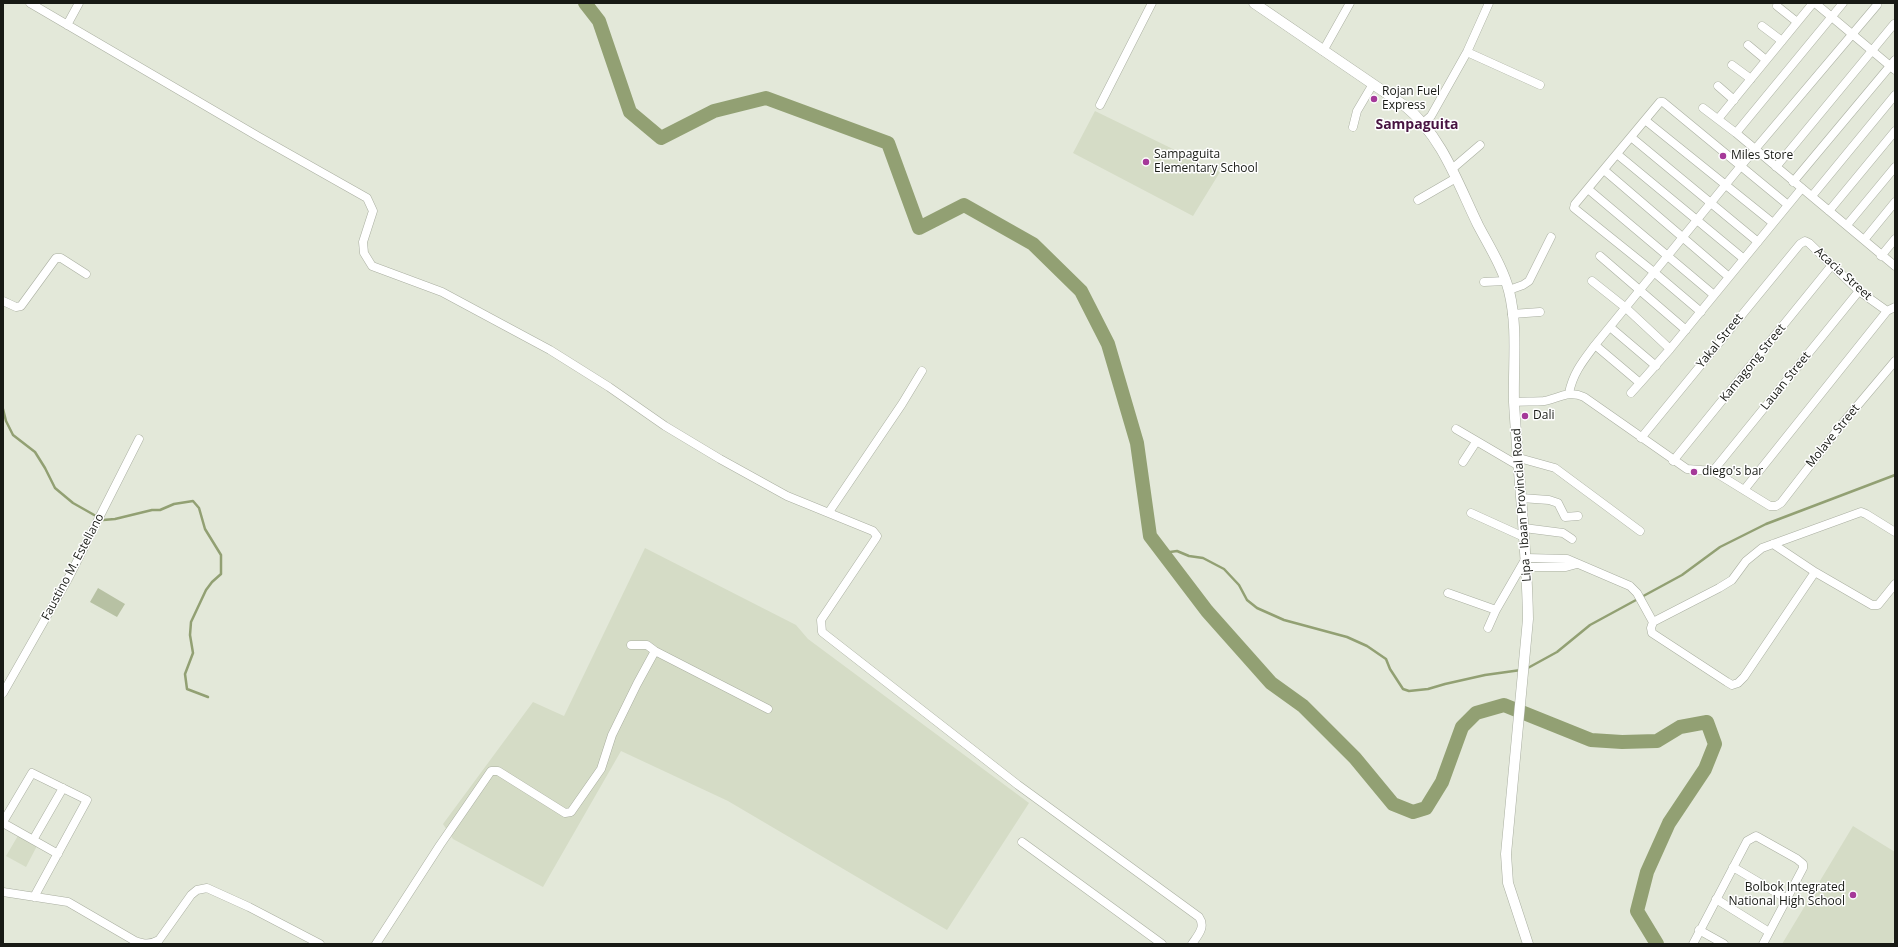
<!DOCTYPE html>
<style>
body{margin:0}
#map{position:relative;width:1898px;height:947px;overflow:hidden;background:#e3e8d9;font-family:"Open Sans",sans-serif}
canvas{display:block}
.frame{position:absolute;inset:0;border:4px solid #181a15;pointer-events:none}
</style>
<div id="map">
<canvas width="1898" height="947"></canvas>
<div class="frame"></div>
</div>
<script>
const ctx = document.querySelector('canvas').getContext('2d');
ctx.lineJoin = 'round';
function fill(path, color) { ctx.fillStyle = color; ctx.fill(path, 'evenodd'); }
function strokePath(path, color, width, dash) { ctx.strokeStyle = color; ctx.lineWidth = width; ctx.lineCap = dash ? 'butt' : 'round'; ctx.setLineDash(dash || []); ctx.stroke(path); }
function label(font, color, halo, rows, align = 'center') {
  ctx.font = font + ' "Open Sans",sans-serif'; ctx.lineWidth = 3; ctx.setLineDash([]); ctx.textBaseline = 'middle'; ctx.strokeStyle = halo; ctx.fillStyle = color; for (const [text, x, y, turn = 0] of rows) {
    ctx.save(); ctx.translate(x, y); ctx.rotate((+turn || 0) * Math.PI / 180); ctx.textAlign = isNaN(turn) ? turn : align; if (halo) ctx.strokeText(text, 0, 0); ctx.fillText(text, 0, 0); ctx.restore();
  }
}
const built = new Path2D(`
 M 1095,111 L 1220,172 L 1193,216 L 1073,153 Z
 M 645,548 L 796,625 L 808,639 L 1029,803 L 947,930 L 728,801 L 621,751 L 543,887 L 453,839 L 443,824 L 533,702 L 564,716 Z
 M 1853,826 L 1895,852 L 1895,937 L 1891,944 L 1782,944 Z
 M 19,834 L 38,844 L 26,867 L 6,856 Z`);
const green = new Path2D(`
 M 98,588 L 125,604 L 117,617 L 90,602 Z`);
const stream = new Path2D(`
 M 3,409 L 6,421 L 13,435 L 35,452 L 45,468 L 55,488 L 73,503 L 103,520 L 115,519 L 152,510 L 160,510 L 174,504 L 193,501 L 199,508 L 205,529 L 221,555 L 221,574 L 212,582 L 206,590 L 191,622 L 190,635 L 193,653 L 185,674 L 187,689 L 208,697
 M 1163,553 L 1177,551 L 1189,556 L 1203,558 L 1224,569 L 1239,585 L 1247,600 L 1257,608 L 1284,620 L 1347,637 L 1367,646 L 1386,659 L 1390,669 L 1403,689 L 1409,691 L 1428,689 L 1445,684 L 1485,675 L 1521,670
 M 1526,669 L 1557,652 L 1590,625 L 1682,575 L 1720,547 L 1766,524 L 1895,475`);
const river = new Path2D(`
 M 585,3 L 599,21 L 630,112 L 661,138 L 714,111 L 766,98 L 888,143 L 919,228 L 964,205 L 1033,244 L 1081,291 L 1108,344 L 1137,443 L 1150,536 L 1207,611 L 1271,683 L 1303,706 L 1355,758 L 1393,804 L 1413,812 L 1426,808 L 1442,782 L 1462,727 L 1476,713 L 1504,705 L 1591,740 L 1622,742 L 1657,741 L 1680,727 L 1707,722 L 1715,744 L 1705,769 L 1669,823 L 1647,872 L 1637,911 L 1657,944`);
const minor = new Path2D(`
 M 30,3 L 259,137 L 367,198 L 373,211 L 363,242 L 364,253 L 372,266 L 442,292 L 550,350 L 609,387 L 665,426 L 720,459 L 787,496 L 873,531 L 877,536 L 876,538 L 821,620 L 822,632 L 1018,785 L 1199,917 C 1206,927 1198,935 1192,944
 M 1815,3 L 1895,70
 M 1777,6 L 1797,22
 M 67,25 L 79,3
 M 1762,26 L 1782,41
 M 1748,45 L 1766,60
 M 1323,51 L 1350,3
 M 1467,52 L 1540,85
 M 1732,65 L 1751,79
 M 1718,86 L 1734,100
 M 1100,105 L 1152,3
 M 1703,108 L 1736,133 L 1895,266
 M 1718,119 L 1813,3
 M 1645,120 L 1773,223
 M 1423,123 L 1431,116 L 1467,52 L 1489,3
 M 1353,127 L 1357,111 L 1373,84
 M 1736,133 L 1843,3
 M 1631,137 L 1758,242
 M 1617,154 L 1744,259
 M 1776,167 L 1894,24
 M 1452,169 L 1480,145
 M 1604,170 L 1729,277
 M 1793,182 L 1895,60
 M 1588,189 L 1714,295
 M 1812,196 L 1895,95
 M 1418,200 L 1456,178
 M 1829,211 L 1895,131
 M 1847,225 L 1895,167
 M 1864,240 L 1895,202
 M 1600,256 L 1686,330
 M 1881,256 L 1895,239
 M 1592,281 L 1626,308 L 1670,349
 M 1484,282 L 1505,281
 M 1509,290 L 1523,285 L 1529,281 L 1551,237
 M 3,301 L 16,307 L 21,306 L 56,258 L 61,258 L 86,274
 M 1701,312 L 1655,273 L 1574,208 L 1575,204 L 1660,102 L 1663,102 L 1788,205
 M 1512,314 L 1540,312
 M 1610,327 L 1656,366
 M 1595,345 L 1640,383 L 1670,349 L 1802,188
 M 1569,393 C 1573,373 1583,361 1595,345 L 1740,167 L 1877,5
 M 1631,393 L 1640,383
 M 1514,402 C 1524,401 1534,402 1544,401 C 1559,398 1569,390 1584,397 L 1687,469 L 1713,471 L 1770,506 L 1776,506 L 1781,503 L 1842,424 L 1895,361
 M 1456,429 L 1519,466
 M 1641,438 L 1800,244 L 1805,241 L 1809,243 L 1859,291 L 1887,311
 M 1519,458 L 1555,468 L 1640,531
 M 1673,461 L 1832,265
 M 1463,462 L 1476,442
 M 1713,471 L 1859,291
 M 1744,490 L 1887,311 L 1895,307
 M 1521,498 L 1549,500 L 1558,503 L 1565,517 L 1578,516
 M 829,512 L 902,404 L 922,371
 M 1471,513 L 1524,537
 M 1524,528 L 1563,533 L 1572,539
 M 1773,544 L 1815,572 L 1872,605 L 1878,605 L 1895,584
 M 1526,567 L 1566,567 L 1577,564
 M 1815,572 L 1744,677 L 1738,683 L 1732,685 L 1727,682 L 1652,633 L 1651,628 L 1653,622 L 1719,588 L 1732,580 L 1746,561 L 1762,548 L 1861,512 L 1866,514 L 1895,532
 M 1448,593 L 1496,610 L 1526,558 L 1567,559 L 1630,586 L 1637,593 L 1653,622
 M 1488,628 L 1496,610
 M 631,645 L 647,645 L 655,651
 M 3,693 L 69,577 L 139,439
 M 3,822 L 32,773 L 87,800 L 34,897
 M 3,823 L 58,854
 M 33,840 L 63,788
 M 1022,842 L 1162,944
 M 1733,867 L 1787,899
 M 3,892 L 68,902 L 135,941 C 144,944 150,945 159,940 L 191,895 L 197,890 L 207,888 L 249,907 L 320,944
 M 1716,899 L 1769,932
 M 1699,930 L 1724,944
 M 376,944 L 440,845 L 491,771 L 498,771 L 565,813 L 571,812 L 601,769 L 612,735 L 637,684 L 655,651 L 768,709
 M 1693,944 L 1747,841 L 1756,836 L 1797,859 L 1803,864 L 1803,868 L 1763,944`);
const major = new Path2D(`
 M 1254,3 L 1405,106 C 1442,136 1458,184 1478,225 C 1489,246 1503,268 1509,291 C 1518,327 1513,365 1514,402 C 1518,474 1527,546 1528,619 L 1506,854 L 1508,883 L 1528,944`);
const markers = [
 [1374,99,4,"#a53999"],
 [1723,156,4,"#a53999"],
 [1146,162,4,"#a53999"],
 [1525,416,4,"#a53999"],
 [1694,472,4,"#a53999"],
 [1853,895,4,"#a53999"]
];
const poiNames = [
 ["Rojan Fuel",1382,92],
 ["Express",1382,106],
 ["Sampaguita",1154,155],
 ["Elementary School",1154,169],
 ["Miles Store",1731,156],
 ["Dali",1533,416],
 ["diego's bar",1702,472],
 ["Bolbok Integrated",1845,888,"right"],
 ["National High School",1845,902,"right"]
];
const streetNames = [
 ["Acacia Street",1843,274,42],
 ["Yakal Street",1720,341,-51],
 ["Kamagong Street",1753,363,-51],
 ["Lauan Street",1786,381,-51],
 ["Molave Street",1833,436,-51],
 ["Lipa - Ibaan Provincial Road",1522,505,-94],
 ["Faustino M. Estellano",73,567,-62]
];
const quarterNames = [
 ["Sampaguita",1417,125]
];
fill(built, '#d5dcc6');
fill(green, '#b7c1a3');
strokePath(stream, '#92a073', 2.5);
strokePath(river, '#92a073', 14);
strokePath(minor, '#a9aea0', 9);
strokePath(major, '#a9aea0', 11);
strokePath(minor, '#fff', 8);
strokePath(major, '#fff', 10);
for (const [x, y, r, color] of markers) { const dot = new Path2D(); dot.arc(x, y, r, 0, 2 * Math.PI); ctx.fillStyle = color; ctx.fill(dot); strokePath(dot, '#fff', 1.5); }
label('12px', '#181a15', '#fff', poiNames, 'left');
label('12px', '#181a15', '#fff', streetNames);
label('bold 14px', '#481442', '#fff', quarterNames);
</script>
